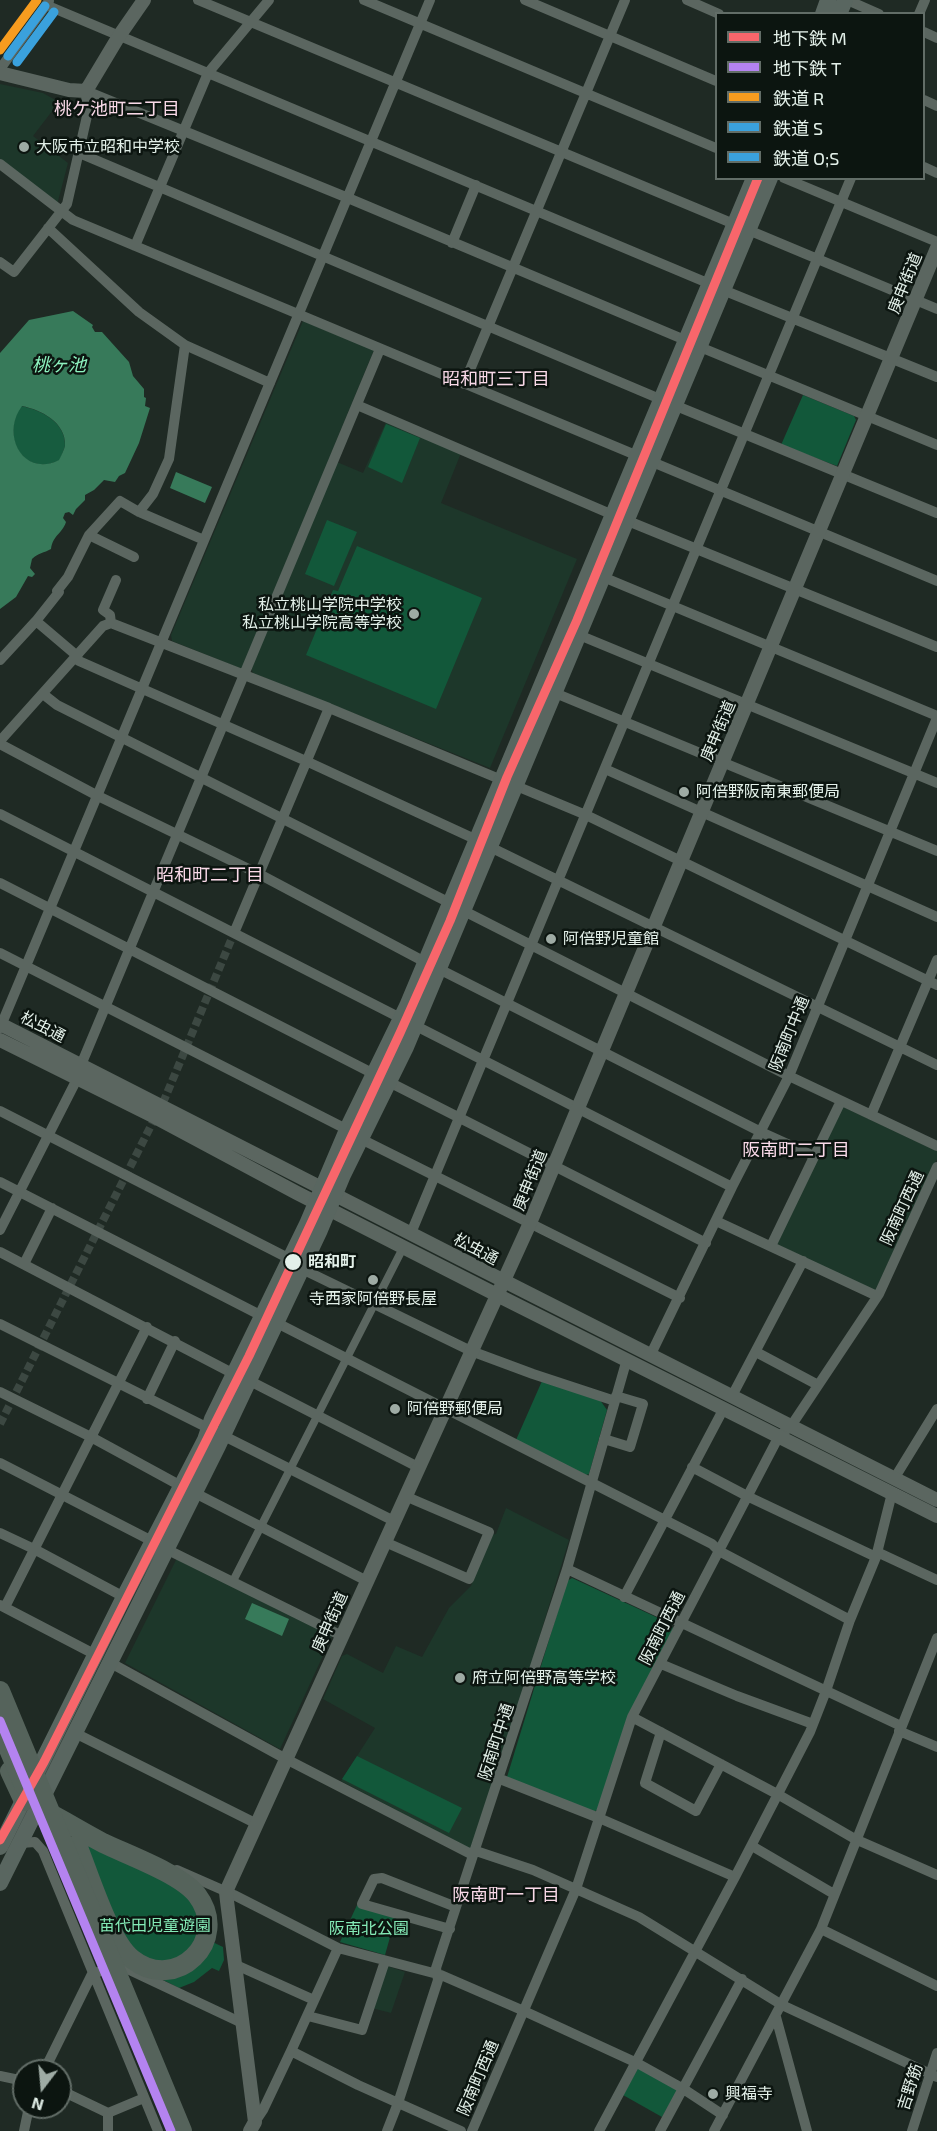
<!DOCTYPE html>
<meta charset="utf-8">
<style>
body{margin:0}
#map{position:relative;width:937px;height:2131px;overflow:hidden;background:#1f2a24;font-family:"Exo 2","Noto Sans JP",sans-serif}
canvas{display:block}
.legend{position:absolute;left:715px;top:12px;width:210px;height:168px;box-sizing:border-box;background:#0c1510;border:2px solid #626d67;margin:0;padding:8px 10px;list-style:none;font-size:18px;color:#e3f0e9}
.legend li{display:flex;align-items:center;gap:12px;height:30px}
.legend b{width:30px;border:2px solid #626d67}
.north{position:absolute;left:12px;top:2059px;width:60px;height:60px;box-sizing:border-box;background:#0c1510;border:2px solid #626d67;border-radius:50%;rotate:196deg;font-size:16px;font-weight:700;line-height:24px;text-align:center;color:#e3f0e9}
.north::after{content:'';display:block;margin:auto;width:21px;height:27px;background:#9eaba4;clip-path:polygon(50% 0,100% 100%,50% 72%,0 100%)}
</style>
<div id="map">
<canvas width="937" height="2131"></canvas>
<ul class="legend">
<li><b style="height:8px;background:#f8666b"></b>地下鉄 M</li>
<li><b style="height:8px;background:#b483f0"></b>地下鉄 T</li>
<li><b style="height:8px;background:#f79c1f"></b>鉄道 R</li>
<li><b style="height:8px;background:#3aa1dd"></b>鉄道 S</li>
<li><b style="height:8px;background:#3aa1dd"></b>鉄道 O;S</li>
</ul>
<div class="north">N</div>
</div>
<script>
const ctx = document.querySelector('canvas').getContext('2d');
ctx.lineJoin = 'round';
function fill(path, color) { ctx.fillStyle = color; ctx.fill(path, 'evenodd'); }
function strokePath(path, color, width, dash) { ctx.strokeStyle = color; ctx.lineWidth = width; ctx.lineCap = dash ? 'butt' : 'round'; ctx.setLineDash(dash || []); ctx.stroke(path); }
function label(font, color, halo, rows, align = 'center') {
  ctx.font = font + ' "Exo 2","Noto Sans JP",sans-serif'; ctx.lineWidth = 5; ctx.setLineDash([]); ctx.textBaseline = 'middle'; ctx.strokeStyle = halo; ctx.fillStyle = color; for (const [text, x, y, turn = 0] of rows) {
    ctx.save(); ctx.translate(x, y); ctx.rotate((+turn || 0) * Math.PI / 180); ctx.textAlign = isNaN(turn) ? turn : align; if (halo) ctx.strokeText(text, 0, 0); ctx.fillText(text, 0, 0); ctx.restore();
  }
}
const built = new Path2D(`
 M 0,84 L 43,93 L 59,102 L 33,136 L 68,163 L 57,205 L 0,159 Z
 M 303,321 L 374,350 L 242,669 L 172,641 L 171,635 Z
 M 386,422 L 461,453 L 441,503 L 577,559 L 490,768 L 253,673 L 251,668 L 337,462 L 363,473 Z
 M 841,1106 L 937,1151 L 937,1159 L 875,1291 L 776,1244 Z
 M 506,1508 L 569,1540 L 497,1776 L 472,1850 L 341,1781 L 375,1728 L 323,1699 L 342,1656 L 347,1654 L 383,1673 L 396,1646 L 422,1657 L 449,1608 L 471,1586 L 491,1535 L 496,1534 Z
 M 177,1558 L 332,1636 L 280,1749 L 125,1663 Z
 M 387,1966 L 405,1972 L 391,2013 L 372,2008 Z`);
const green = new Path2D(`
 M 803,395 L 854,416 L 856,420 L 837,466 L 781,445 Z
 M 386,424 L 420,438 L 402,483 L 368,467 Z
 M 327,520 L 357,532 L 334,586 L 305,574 Z
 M 357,546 L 482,598 L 436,709 L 306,655 L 333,590 L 338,591 Z
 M 542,1381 L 600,1400 L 607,1410 L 589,1474 L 586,1475 L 516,1440 Z
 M 572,1578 L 671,1624 L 673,1629 L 597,1810 L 592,1813 L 507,1777 L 567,1581 Z
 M 357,1756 L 462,1808 L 449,1833 L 342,1779 Z
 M 79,1839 L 168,1880 L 194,1902 L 200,1936 L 223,1947 L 224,1960 L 219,1971 L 212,1968 L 194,1982 L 179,1988 L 120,1958 Z
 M 357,1905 L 396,1916 L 385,1955 L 340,1942 Z
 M 638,2068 L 678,2090 L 662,2117 L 623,2095 Z`);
const forest = new Path2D(`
 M 21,406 C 41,410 66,422 65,446 C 64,450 61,456 60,460 C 24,478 0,437 21,406 Z`);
const water = new Path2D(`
 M 73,311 L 93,325 L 92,327 L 95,332 L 102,332 L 129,362 L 133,376 L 144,389 L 144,397 L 146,398 L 145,406 L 150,408 L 139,443 L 125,473 L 119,476 L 115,482 L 104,480 L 94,490 L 85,495 L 85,500 L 76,509 L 73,515 L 69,512 L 65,513 L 63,518 L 66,522 C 62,534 53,535 51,549 C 44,553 38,553 32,559 L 30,568 L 35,574 L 32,577 L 28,576 L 16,597 L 0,609 L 0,353 L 29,320 ZM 22,406 C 41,410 66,422 65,446 C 64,450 61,456 59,460 C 24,478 0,435 22,406 Z
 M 176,472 L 212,487 L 205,503 L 170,488 Z
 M 252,1603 L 289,1619 L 282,1636 L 245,1619 Z`);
const pedestrianTunnel = new Path2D(`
 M 0,1424 L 165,1098 L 234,933`);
const pedestrian = new Path2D(`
 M 233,1581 L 404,1246`);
const minor = new Path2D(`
 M 198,0 L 937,309
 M 364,0 L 716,148
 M 525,0 L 716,81
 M 687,0 L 719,14
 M 847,0 L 879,14
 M 46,5 L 710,284
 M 919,14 L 925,0
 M 924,32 L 937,38
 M 0,69 L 49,1
 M 924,100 L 937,106
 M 79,153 L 660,399
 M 0,164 L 73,220 L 937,581
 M 924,167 L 937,173
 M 784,178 L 937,242
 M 48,228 L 139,312 L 185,345 L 270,383
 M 452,243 L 476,185
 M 135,246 L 208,73 L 269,0
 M 0,262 L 14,272 L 67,204 L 87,116 L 86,91 L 348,198 L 685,340
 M 723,290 L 937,377
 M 700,347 L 937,445
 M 464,384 L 625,0
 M 357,405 L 613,515
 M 674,405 L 937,513
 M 139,512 L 153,494 L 169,459 L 185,345
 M 628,521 L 937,647
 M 89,535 L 134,557
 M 603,577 L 937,716
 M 36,621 L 76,655 L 79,661 L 306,761 L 477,840
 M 111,623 L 110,615 L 103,610 L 116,580
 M 579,635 L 937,783
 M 0,660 L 36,621 L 59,592 L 57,591 L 68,577 L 89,535 L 120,501 L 139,512 L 204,540
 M 555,693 L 937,851
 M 43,694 L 57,705 L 450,903
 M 0,741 L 103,626 L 111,623 L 329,708 L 586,815 L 937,985
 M 0,744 L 98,796 L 259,874 L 425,962
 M 605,769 L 937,917
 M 0,814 L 732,1187
 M 490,847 L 937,1065
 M 0,883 L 374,1074
 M 464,911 L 789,1076 L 937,1146
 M 234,933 L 329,708
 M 0,953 L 348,1130
 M 439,969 L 761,1132 L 814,1156
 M 0,1028 L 430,0
 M 81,1065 L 380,349
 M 389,1082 L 706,1243
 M 0,1111 L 290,1259
 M 871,1115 L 937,960
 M 361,1139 L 680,1298
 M 0,1182 L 262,1316
 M 716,1221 L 877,1296
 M 0,1230 L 77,1079
 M 411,1233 L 851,178
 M 771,1246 L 841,1101
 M 0,1252 L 234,1374
 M 24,1264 L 52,1208
 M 302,1269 L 471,1351 L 533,1374 L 615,1401
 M 277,1323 L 712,1544 L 719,1551 L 850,1620
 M 0,1324 L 394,1521
 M 756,1352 L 818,1385
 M 651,1354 L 732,1187 L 789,1076 L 937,718
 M 248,1380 L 418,1467
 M 0,1392 L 91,1437 L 181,1486
 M 732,1396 L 803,1261
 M 147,1399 L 175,1341
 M 604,1439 L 630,1447 L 643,1404 L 616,1396
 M 0,1463 L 152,1541
 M 692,1467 L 749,1497 L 876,1557
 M 894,1479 L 937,1409
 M 195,1493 L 367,1581
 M 0,1533 L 34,1549 L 124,1597
 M 385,1542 L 469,1579 L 489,1532 L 405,1496
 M 166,1549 L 342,1636
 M 877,1552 L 937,1580
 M 567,1569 L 901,1726
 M 624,1597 L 724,1408
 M 0,1605 L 96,1655
 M 5,1607 L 147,1327
 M 109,1662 L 286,1759 L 469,1853 L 476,1851 L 533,1870 L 639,1917 L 782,2005 L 937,2077
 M 661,1664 L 737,1696 L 813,1724
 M 632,1717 L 779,1795 L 855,1839 L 937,1875
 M 899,1731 L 937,1747
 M 661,1732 L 645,1783 L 696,1811 L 721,1764
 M 75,1733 L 257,1824
 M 500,1779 L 599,1818 L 735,1877
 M 21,1843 L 35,1842 L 43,1851 L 158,2131
 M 752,1846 L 834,1894
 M 177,1870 L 234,1895 L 338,1948 L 441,1975 L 524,2011 L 637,2063 L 682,2088 L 723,2115
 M 450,1929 L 362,1904 L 374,1879 L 382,1878 L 456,1907
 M 821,1929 L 937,1986
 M 234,1964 L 314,2000
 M 308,2016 L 362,2030 L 385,1961
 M 776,2017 L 807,2131
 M 291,2051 L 358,2085 L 461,2131
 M 44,2071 L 92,1974 L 119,1965 L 242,2023
 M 0,2076 L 24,2081
 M 60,2090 L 108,2113 L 144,2098
 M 255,2122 L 263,2110 L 291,2051 L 338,1948
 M 24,2131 L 29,2107
 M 108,2131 L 108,2113
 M 387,2131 L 398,2103 L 438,1980 L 436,1968 L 567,1569 L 627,1359
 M 472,2131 L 576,1889 L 632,1717 L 779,1436 L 791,1426 L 879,1294 L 937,1167
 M 599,2131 L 735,1877 L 810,1732 L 826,1691 L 850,1620 L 876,1557 L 892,1493
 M 660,2131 L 742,1979
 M 714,2131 L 821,1929 L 937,1638
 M 912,2131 L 937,2053`);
const tertiary = new Path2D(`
 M 0,73 L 69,90 L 86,91 L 119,36 L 144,0
 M 0,1024 C 312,1183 624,1343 937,1500
 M 0,1040 L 155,1117 L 297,1193 L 497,1295 L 937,1516
 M 250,2131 L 255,2122 L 227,1901 L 226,1892 L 229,1885 L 530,1223 L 937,248`);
const primary = new Path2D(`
 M 823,14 L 828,0
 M 839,14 L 845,0
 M 0,1847 L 124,1597 L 205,1440 L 212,1419 L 307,1224 L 349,1125 L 407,1006 L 754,178
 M 0,1883 L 218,1446 L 320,1230 L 343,1175 L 406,1047 L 770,178`);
const motorway = new Path2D(`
 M 10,1771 L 24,1801
 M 43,1810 C 63,1820 82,1832 103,1843 C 128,1855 181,1874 197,1895 C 231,1940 176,1994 132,1959 C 109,1941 89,1874 77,1845`);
const motorwayBridge = new Path2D(`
 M 0,1691 L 182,2131
 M 0,1728 L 24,1785`);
const rail1 = new Path2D(`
 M 0,50 L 37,0`);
const rail2 = new Path2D(`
 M 8,56 L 45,6`);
const rail3 = new Path2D(`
 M 17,62 L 54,12`);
const metro1 = new Path2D(`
 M 0,1840 L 44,1762 L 249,1356 L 400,1033 L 450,921 L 507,777 L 577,620 L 758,178`);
const metro2 = new Path2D(`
 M 0,1721 L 171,2131`);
const markers = [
 [24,147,6,"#9eaba4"],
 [414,614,6,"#9eaba4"],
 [684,792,6,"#9eaba4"],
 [551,939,6,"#9eaba4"],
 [293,1262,9,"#e3f0e9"],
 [373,1280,6,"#9eaba4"],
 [395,1409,6,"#9eaba4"],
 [460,1678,6,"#9eaba4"],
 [713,2094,6,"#9eaba4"]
];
const poiNames = [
 ["大阪市立昭和中学校",36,147],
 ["私立桃山学院中学校",402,605,"right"],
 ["私立桃山学院高等学校",402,623,"right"],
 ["阿倍野阪南東郵便局",696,792],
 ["阿倍野児童館",563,939],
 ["寺西家阿倍野長屋",373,1299,"center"],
 ["阿倍野郵便局",407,1409],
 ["府立阿倍野高等学校",472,1678],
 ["興福寺",725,2094]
];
const streetNames = [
 ["庚申街道",905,283,-68],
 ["庚申街道",718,731,-67],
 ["松虫通",43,1027,27],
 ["阪南町中通",789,1034,-68],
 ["庚申街道",530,1180,-68],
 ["阪南町西通",902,1208,-65],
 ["松虫通",476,1249,28],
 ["庚申街道",330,1622,-66],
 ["阪南町西通",662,1628,-63],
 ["阪南町中通",496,1742,-72],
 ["阪南町西通",478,2078,-67],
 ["吉野筋",910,2087,-72]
];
const stopNames = [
 ["昭和町",308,1262]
];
const parkNames = [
 ["苗代田児童遊園",155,1926],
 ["阪南北公園",369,1929]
];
const neighbourhoodNames = [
 ["桃ケ池町二丁目",117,109],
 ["昭和町三丁目",496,379],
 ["昭和町二丁目",210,875],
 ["阪南町二丁目",796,1150],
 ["阪南町一丁目",506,1895]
];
const waterNames = [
 ["桃ヶ池",59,365]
];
fill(built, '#1d372a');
fill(green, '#12583a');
fill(forest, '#175c3f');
fill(water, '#377a5a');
strokePath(pedestrianTunnel, '#3c4842', 8, [8, 4]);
strokePath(pedestrian, '#5b6660', 8);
strokePath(minor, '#5b6660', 10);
strokePath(tertiary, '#5b6660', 14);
strokePath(primary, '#596660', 16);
strokePath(motorway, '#55635b', 20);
strokePath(motorwayBridge, '#55635b', 20);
strokePath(rail1, '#f79c1f', 9);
strokePath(rail2, '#3aa1dd', 9);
strokePath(rail3, '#3aa1dd', 9);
strokePath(metro1, '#f8666b', 9);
strokePath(metro2, '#b483f0', 9);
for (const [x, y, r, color] of markers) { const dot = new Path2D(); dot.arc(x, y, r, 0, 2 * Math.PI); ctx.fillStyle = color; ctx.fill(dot); strokePath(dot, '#0c1510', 2); }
label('16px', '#e3f0e9', '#0c1510', poiNames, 'left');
label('16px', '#e3f0e9', '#0c1510', streetNames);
label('bold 16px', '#e3f0e9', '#0c1510', stopNames, 'left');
label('16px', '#84eab6', '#0c1510', parkNames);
label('18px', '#f9d9e8', '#0c1510', neighbourhoodNames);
label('italic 18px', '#8ef4c0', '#0c1510', waterNames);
</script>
